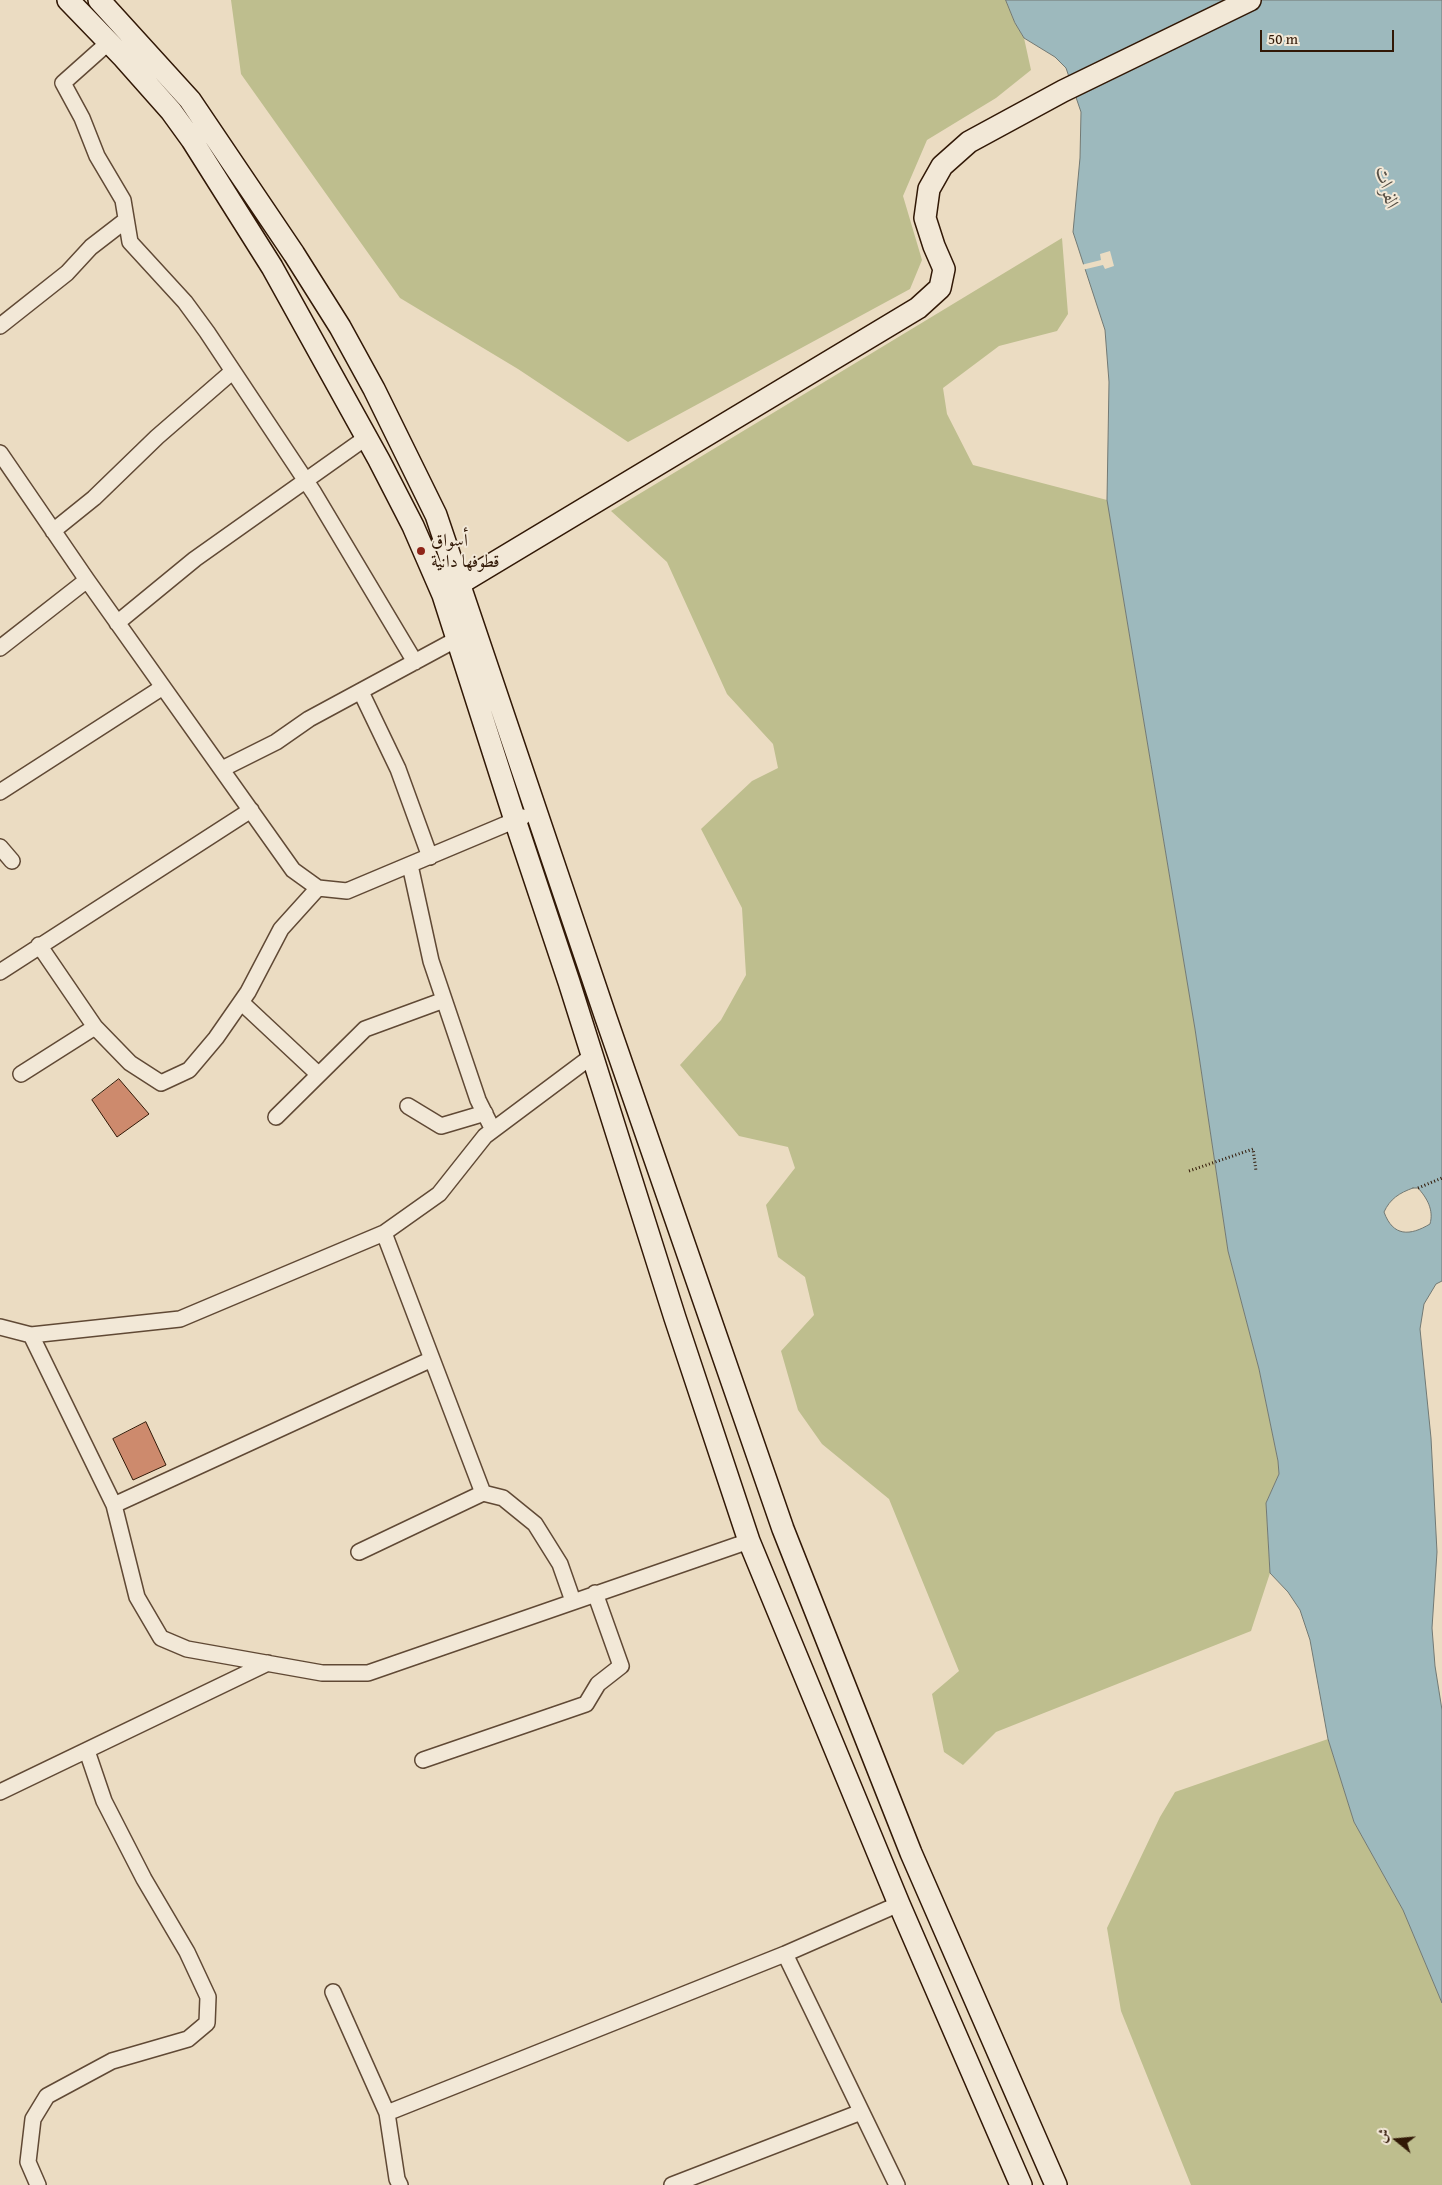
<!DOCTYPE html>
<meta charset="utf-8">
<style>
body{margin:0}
#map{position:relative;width:1442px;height:2185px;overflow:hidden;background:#ebdcc2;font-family:"Gentium Book Plus",Amiri,serif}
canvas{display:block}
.north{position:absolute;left:1372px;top:2115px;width:50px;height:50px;-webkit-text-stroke:4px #f2e8d7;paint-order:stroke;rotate:287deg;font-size:14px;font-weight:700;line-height:20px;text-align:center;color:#311806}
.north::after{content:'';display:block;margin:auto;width:18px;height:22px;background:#311806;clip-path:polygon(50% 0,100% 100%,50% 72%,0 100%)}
.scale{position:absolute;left:1260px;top:30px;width:134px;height:22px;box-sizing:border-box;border:2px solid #311806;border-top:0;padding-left:6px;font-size:15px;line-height:18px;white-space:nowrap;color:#311806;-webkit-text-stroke:4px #f2e8d7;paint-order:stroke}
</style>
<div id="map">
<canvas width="1442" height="2185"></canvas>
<div class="north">ش</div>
<div class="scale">50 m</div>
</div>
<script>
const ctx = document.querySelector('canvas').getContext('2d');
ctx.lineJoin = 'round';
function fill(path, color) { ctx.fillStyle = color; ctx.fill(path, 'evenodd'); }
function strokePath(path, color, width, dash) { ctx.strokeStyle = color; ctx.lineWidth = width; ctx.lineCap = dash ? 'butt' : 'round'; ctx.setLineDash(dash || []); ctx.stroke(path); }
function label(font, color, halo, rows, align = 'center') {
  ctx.font = font + ' "Gentium Book Plus",Amiri,serif'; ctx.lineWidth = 4; ctx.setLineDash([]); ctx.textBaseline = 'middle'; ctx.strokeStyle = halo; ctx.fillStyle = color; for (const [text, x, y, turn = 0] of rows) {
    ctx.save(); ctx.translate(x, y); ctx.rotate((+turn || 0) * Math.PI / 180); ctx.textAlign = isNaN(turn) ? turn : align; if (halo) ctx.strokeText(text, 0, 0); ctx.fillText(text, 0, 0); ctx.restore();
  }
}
const green = new Path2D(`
 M 231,0 L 1006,0 L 1015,23 L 1024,38 L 1031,70 L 996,98 L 927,140 L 903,196 L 922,260 L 910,289 L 628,442 L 518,369 L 400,298 L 241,74 Z
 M 1062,238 L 1068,314 L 1057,331 L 999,346 L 943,388 L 947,414 L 973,465 L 1107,500 L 1195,1029 L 1228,1251 L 1259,1369 L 1278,1461 L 1279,1474 L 1266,1503 L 1270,1573 L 1251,1631 L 996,1732 L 963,1765 L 944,1752 L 932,1694 L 959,1671 L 889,1499 L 822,1444 L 798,1410 L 781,1351 L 814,1315 L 805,1277 L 778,1257 L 766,1205 L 795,1168 L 788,1147 L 739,1136 L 680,1065 L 721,1020 L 746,975 L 742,908 L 701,829 L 752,781 L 778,768 L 773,744 L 727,694 L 667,562 L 611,511 Z
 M 1328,1739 L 1354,1822 L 1403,1910 L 1442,2003 L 1442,2185 L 1191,2185 L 1121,2011 L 1107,1928 L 1160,1817 L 1175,1792 Z`);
const water = new Path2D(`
 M 1006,0 L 1442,0 L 1442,1281 L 1436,1284 L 1424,1304 L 1420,1329 L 1431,1438 L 1437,1552 L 1432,1628 L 1435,1666 L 1442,1710 L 1442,2003 L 1403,1910 L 1354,1822 L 1328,1739 L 1310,1640 L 1300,1610 L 1288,1592 L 1270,1573 L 1266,1503 L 1279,1474 L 1278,1461 L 1259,1369 L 1228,1251 L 1195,1029 L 1107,500 L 1109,382 L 1105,330 L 1073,232 L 1080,158 L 1081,112 L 1066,68 L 1055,57 L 1024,38 L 1015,23 ZM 1413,1188 L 1418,1188 C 1427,1198 1434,1210 1430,1224 C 1410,1236 1393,1237 1384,1212 C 1390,1199 1399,1193 1413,1188 Z`);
const pier = new Path2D(`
 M 1110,251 L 1114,266 L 1105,269 L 1103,265 L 1082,270 L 1081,265 L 1101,260 L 1100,254 Z`);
const building = new Path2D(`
 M 119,1079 L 149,1114 L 117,1137 L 92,1100 Z
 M 146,1422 L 166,1465 L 133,1480 L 113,1439 Z`);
const path = new Path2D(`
 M 1189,1171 L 1253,1149 L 1256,1171
 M 1418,1188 L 1442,1178`);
const street = new Path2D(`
 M 109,42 L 63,83 L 82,118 L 97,156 L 123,200 L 130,242 L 185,302 L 207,332 L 314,493 L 415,662
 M 0,326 L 67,273 L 91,247 L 126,220
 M 0,453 L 87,580 L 293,870 L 318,888 L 347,891 L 523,817
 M 53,531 L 94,498 L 157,437 L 233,371
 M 117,623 L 195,559 L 367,437
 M 0,648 L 87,580
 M 361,692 L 398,769 L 430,857
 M 222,769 L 276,742 L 309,719 L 457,639
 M 0,792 L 163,687
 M 0,847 L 12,861
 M 410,865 L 431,961 L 478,1100 L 493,1130
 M 39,945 L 95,1027 L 130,1063 L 161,1083 L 189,1070 L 216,1038 L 248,992 L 281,929 L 318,888
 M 0,972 L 251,810
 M 241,1002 L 318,1074
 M 21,1074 L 95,1027
 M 408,1106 L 441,1126 L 485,1113
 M 276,1117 L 365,1029 L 444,1000
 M 384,1233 L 483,1493 L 503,1498 L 535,1524 L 560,1564 L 573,1601
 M 0,1327 L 31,1335 L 180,1319 L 384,1233 L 439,1194 L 485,1136 L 592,1056
 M 31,1335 L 114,1505 L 137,1597 L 161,1638 L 187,1649 L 322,1673 L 368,1673 L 749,1541
 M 114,1505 L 432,1359
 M 359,1552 L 483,1493
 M 423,1760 L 586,1704 L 598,1684 L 621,1666 L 595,1593
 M 0,1792 L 268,1663
 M 785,1954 L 897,2185
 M 333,1992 L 387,2113 L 785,1954 L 899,1904
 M 387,2113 L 397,2179 L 400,2185
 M 38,2185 L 28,2162 L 33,2119 L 47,2096 L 112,2061 L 188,2039 L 207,2023 L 208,1997 L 187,1952 L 144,1879 L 104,1801 L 87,1751
 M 672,2185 L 861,2112`);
const secondary = new Path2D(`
 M 68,0 L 124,58 L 171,111 L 192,140 L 272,267 L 379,460 L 413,526 L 443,595 L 515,820 L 569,982 L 675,1318 L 749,1541 L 899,1904 L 1021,2185
 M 99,0 L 190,100 L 294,254 L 340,327 L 374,389 L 436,515 L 606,1018 L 783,1529 L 911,1853 L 1056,2185
 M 449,590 L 918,308 L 940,288 L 944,269 L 934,246 L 925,218 L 929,189 L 942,166 L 969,142 L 1063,91 L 1250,0`);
const markers = [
 [421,551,5,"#8f2418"]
];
const poiNames = [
 ["أسواق",431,541],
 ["قطوفها دانية",431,562]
];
const waterNames = [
 ["الفرات",1386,188,74]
];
fill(green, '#bebe8e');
fill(water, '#9db9bd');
strokePath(water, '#727974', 1);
fill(pier, '#ebdcc2');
fill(building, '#cd8a6d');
strokePath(building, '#311806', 1);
strokePath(street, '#604935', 18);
strokePath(secondary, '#311806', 24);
strokePath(path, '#311806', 3, [1, 2.5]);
strokePath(street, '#f2e8d7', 15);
strokePath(secondary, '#f2e8d7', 21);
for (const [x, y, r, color] of markers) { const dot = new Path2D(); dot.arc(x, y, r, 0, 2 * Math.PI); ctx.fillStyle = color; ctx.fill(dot); strokePath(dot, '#f2e8d7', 2); }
label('18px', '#311806', '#f2e8d7', poiNames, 'left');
label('italic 19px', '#575046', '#f2e8d7', waterNames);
</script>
